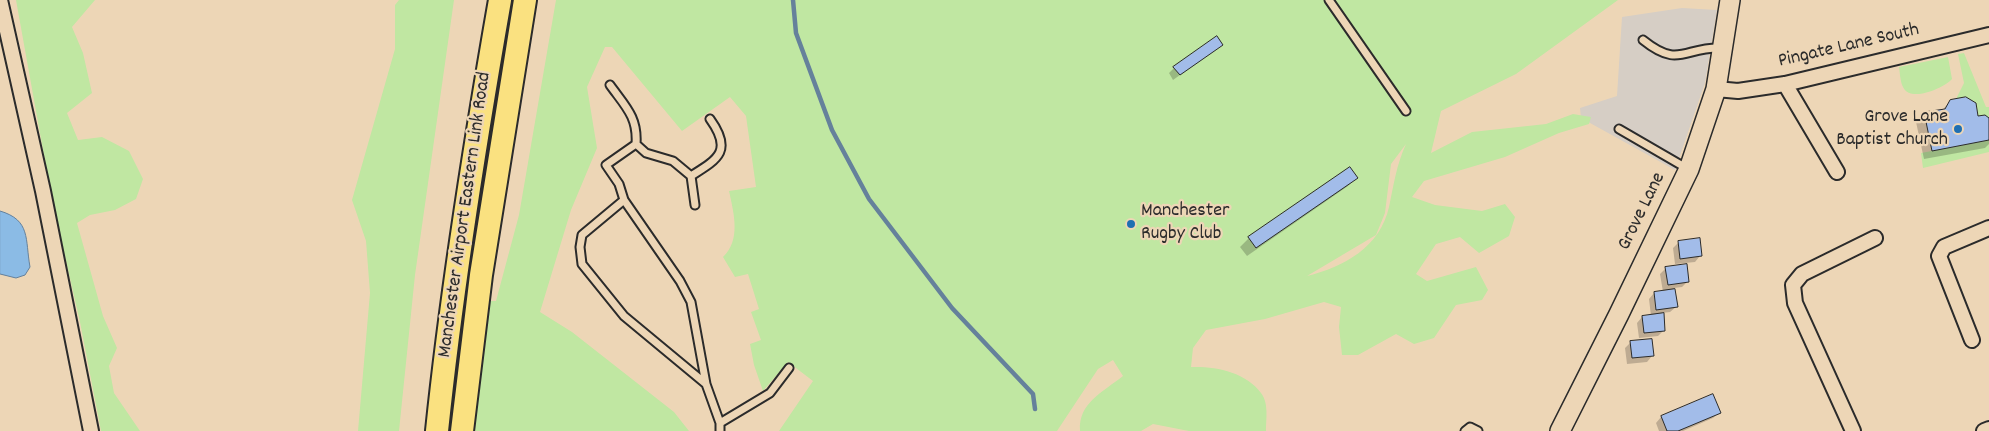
<!DOCTYPE html>
<style>
body{margin:0}
canvas{display:block;background:#edd6b6}
</style>
<canvas width="1989" height="431"></canvas>
<script>
const ctx = document.querySelector('canvas').getContext('2d');
ctx.lineJoin = 'round';
function fill(path, color) { ctx.fillStyle = color; ctx.fill(path, 'evenodd'); }
function strokePath(path, color, width, dash) { ctx.strokeStyle = color; ctx.lineWidth = width; ctx.lineCap = dash ? 'butt' : 'round'; ctx.setLineDash(dash || []); ctx.stroke(path); }
function label(font, color, halo, rows, align = 'center') {
  ctx.font = font + ' Dekko,sans-serif'; ctx.lineWidth = 4.5; ctx.setLineDash([]); ctx.textBaseline = 'middle'; ctx.strokeStyle = halo; ctx.fillStyle = color; for (const [text, x, y, turn = 0] of rows) {
    ctx.save(); ctx.translate(x, y); ctx.rotate((+turn || 0) * Math.PI / 180); ctx.textAlign = isNaN(turn) ? turn : align; if (halo) ctx.strokeText(text, 0, 0); ctx.fillText(text, 0, 0); ctx.restore();
  }
}
const built = new Path2D(`
 M 1682,8 L 1717,10 L 1705,83 L 1675,170 L 1581,118 L 1580,108 L 1617,96 L 1622,17 Z`);
const green = new Path2D(`
 M 16,0 L 95,0 L 72,27 L 83,53 L 92,93 L 67,113 L 78,140 L 102,137 L 129,151 L 143,179 L 136,199 L 115,210 L 90,215 L 77,223 L 103,316 L 117,348 L 109,366 L 114,393 L 140,431 L 101,431 L 80,322 L 52,200 Z
 M 399,0 L 454,0 L 415,275 L 399,431 L 358,431 L 370,293 L 366,241 L 352,200 L 395,49 L 395,5 Z
 M 556,0 L 1618,0 L 1516,74 L 1441,111 L 1431,153 L 1472,132 L 1546,124 L 1573,114 L 1591,117 L 1589,124 L 1559,133 L 1505,157 L 1424,181 L 1412,197 L 1435,205 L 1482,211 L 1505,204 L 1515,217 L 1509,236 L 1479,253 L 1460,237 L 1436,244 L 1416,274 L 1427,281 L 1476,267 L 1488,290 L 1482,300 L 1456,305 L 1434,338 L 1414,344 L 1396,334 L 1358,355 L 1342,355 L 1339,327 L 1341,307 L 1324,302 L 1265,319 L 1206,330 L 1193,348 L 1191,367 C 1215,366 1246,372 1261,393 C 1269,403 1266,419 1266,431 L 1189,431 L 1153,424 L 1141,431 L 1080,431 C 1078,403 1103,392 1123,376 L 1113,360 L 1098,369 L 1057,431 L 779,431 L 813,381 L 788,362 L 763,391 L 754,365 L 750,344 L 761,340 L 751,312 L 759,309 L 748,274 L 735,277 L 723,257 C 741,240 734,214 729,191 L 756,187 L 746,116 L 730,97 L 682,131 L 612,47 L 605,47 L 587,87 L 597,148 L 571,210 L 540,312 L 572,332 L 674,412 L 689,431 L 473,431 L 486,301 L 496,301 L 519,215 ZM 1406,144 C 1396,166 1394,184 1389,207 C 1380,247 1344,267 1307,276 L 1376,235 L 1385,213 L 1391,164 Z
 M 1964,53 L 1986,107 L 1989,107 L 1989,118 L 1978,116 L 1975,103 L 1966,97 L 1956,99 L 1964,83 L 1958,54 Z
 M 1948,57 L 1952,79 C 1944,88 1910,103 1903,87 C 1900,81 1900,73 1899,67 Z
 M 1989,140 L 1989,152 L 1923,168 L 1921,153 Z`);
const water = new Path2D(`
 M 0,211 C 31,220 25,239 30,267 L 25,275 L 16,278 L 0,274 Z`);
const shadow = new Path2D(`
 M 1222,45 L 1173,80 L 1169,73 L 1174,68 Z
 M 1951,101 L 1977,118 L 1989,120 L 1989,144 L 1985,148 L 1924,159 L 1916,122 L 1925,114 L 1942,110 Z
 M 1356,178 L 1348,186 L 1247,256 L 1240,247 L 1249,238 Z
 M 1679,242 L 1700,256 L 1695,262 L 1675,264 L 1673,248 Z
 M 1666,268 L 1688,281 L 1682,287 L 1674,288 L 1676,307 L 1670,312 L 1662,313 L 1664,330 L 1658,336 L 1639,338 L 1637,323 L 1642,317 L 1651,316 L 1649,299 L 1654,293 L 1663,292 L 1660,274 Z
 M 1631,342 L 1652,356 L 1647,362 L 1627,364 L 1625,348 Z
 M 1719,413 L 1713,418 L 1683,431 L 1659,431 L 1656,423 L 1661,417 Z`);
const stream = new Path2D(`
 M 793,0 L 796,33 L 832,130 L 869,199 L 952,308 L 1033,394 L 1035,409`);
const building = new Path2D(`
 M 1217,36 L 1223,45 L 1180,75 L 1173,67 Z
 M 1966,97 L 1976,103 L 1978,116 L 1985,115 L 1989,118 L 1989,140 L 1932,151 L 1924,112 L 1945,109 L 1950,100 Z
 M 1350,167 L 1358,178 L 1256,248 L 1248,237 Z
 M 1700,238 L 1702,256 L 1680,259 L 1678,241 Z
 M 1687,264 L 1689,282 L 1668,285 L 1665,267 Z
 M 1675,289 L 1678,307 L 1656,310 L 1654,292 Z
 M 1664,313 L 1665,331 L 1644,333 L 1642,316 Z
 M 1652,339 L 1654,356 L 1632,358 L 1630,341 Z
 M 1713,394 L 1721,413 L 1678,431 L 1667,431 L 1661,416 Z`);
const service = new Path2D(`
 M 1329,0 L 1406,111
 M 1643,40 C 1679,69 1684,47 1720,48
 M 610,85 C 625,106 638,117 636,144 L 606,165 L 619,184 L 624,200
 M 1619,129 L 1688,169
 M 636,144 L 646,153 L 673,161 L 691,176 C 718,159 733,151 710,119
 M 691,176 L 695,205
 M 706,384 L 624,316 L 582,264 L 580,247 L 582,235 L 624,200 L 680,281 L 691,302 L 706,384 L 720,423 L 720,431
 M 720,423 L 770,393 L 789,368
 M 1465,431 L 1470,427 L 1478,431`);
const minor = new Path2D(`
 M 0,0 L 43,191 L 91,431
 M 1785,84 L 1837,172
 M 1716,89 L 1738,91 L 1785,84 L 1989,35
 M 1972,340 L 1939,256 L 1944,247 L 1989,228
 M 1853,431 L 1795,303 L 1793,285 L 1802,274 L 1875,238
 M 1984,431 L 1989,429`);
const secondary = new Path2D(`
 M 1560,431 L 1619,314 L 1689,169 L 1716,89 L 1730,0`);
const trunk = new Path2D(`
 M 437,431 C 452,286 475,143 500,0
 M 462,431 L 481,275 L 525,0`);
const markers = [
 [1958,129,5,"#1f6fb2"],
 [1131,224,5,"#1f6fb2"]
];
const streetNames = [
 ["Pingate Lane South",1849,47,-13],
 ["Grove Lane",1643,212,-64],
 ["Manchester Airport Eastern Link Road",466,215,-82]
];
const poiNames = [
 ["Grove Lane",1948,118],
 ["Baptist Church",1948,141],
 ["Manchester",1141,212,"left"],
 ["Rugby Club",1141,235,"left"]
];
fill(built, '#d6cec5');
fill(green, '#c0e7a2');
fill(water, '#8bbbe5');
strokePath(water, '#65819b', 1);
fill(shadow, '#0003');
strokePath(stream, '#65819b', 4.5);
fill(building, '#a2bce9');
strokePath(building, '#2b2b2b', 1);
strokePath(service, '#2b2b2b', 11);
strokePath(minor, '#2b2b2b', 18);
strokePath(secondary, '#2b2b2b', 22);
strokePath(trunk, '#2b2b2b', 26);
strokePath(service, '#edd6b6', 7);
strokePath(minor, '#edd6b6', 14);
strokePath(secondary, '#edd6b6', 19);
strokePath(trunk, '#fae180', 22);
for (const [x, y, r, color] of markers) { const dot = new Path2D(); dot.arc(x, y, r, 0, 2 * Math.PI); ctx.fillStyle = color; ctx.fill(dot); strokePath(dot, '#edd6b6', 2); }
label('20px', '#2b2b2b', '#edd6b6', streetNames);
label('20px', '#2b2b2b', '#edd6b6', poiNames, 'right');
</script>
